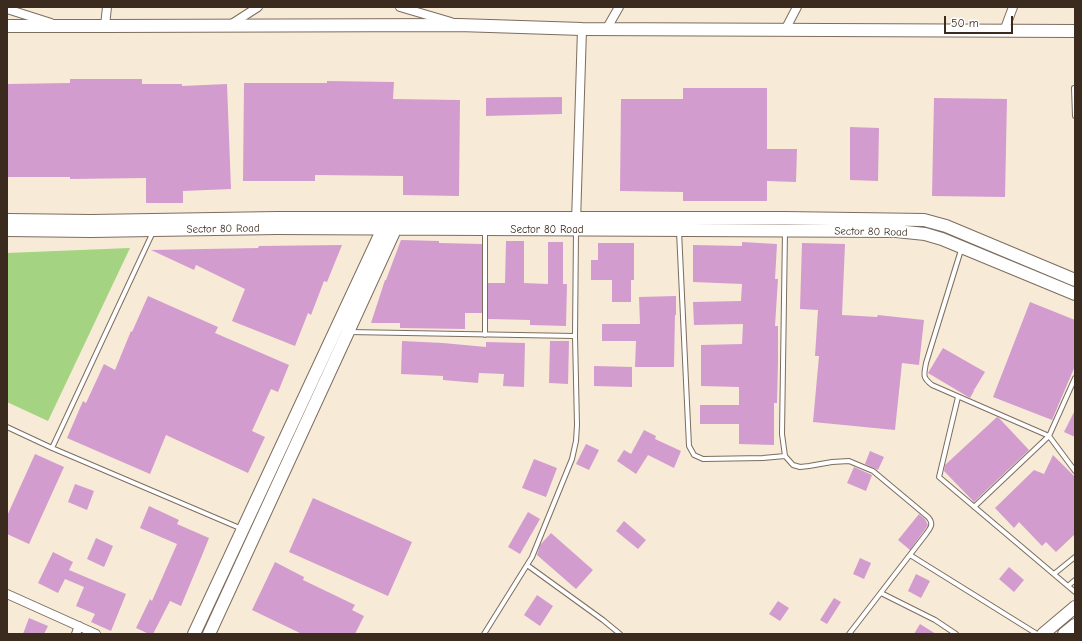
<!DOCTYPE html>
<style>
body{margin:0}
#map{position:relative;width:1082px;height:641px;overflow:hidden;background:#f7ead7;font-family:"Comic Neue",sans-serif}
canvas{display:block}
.frame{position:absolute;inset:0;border:8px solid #3b2a1e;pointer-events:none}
.scale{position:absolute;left:944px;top:16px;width:69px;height:18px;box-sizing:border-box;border:2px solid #3b2a1e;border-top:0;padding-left:5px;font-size:12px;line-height:14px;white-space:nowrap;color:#3b2a1e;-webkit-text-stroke:3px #fff;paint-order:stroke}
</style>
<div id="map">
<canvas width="1082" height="641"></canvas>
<div class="frame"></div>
<div class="scale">50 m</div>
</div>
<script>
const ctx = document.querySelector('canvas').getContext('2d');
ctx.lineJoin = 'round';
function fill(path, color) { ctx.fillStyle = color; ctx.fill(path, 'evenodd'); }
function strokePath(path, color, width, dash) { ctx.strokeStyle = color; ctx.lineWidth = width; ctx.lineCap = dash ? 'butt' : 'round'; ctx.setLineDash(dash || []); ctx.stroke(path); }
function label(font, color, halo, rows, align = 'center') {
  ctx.font = font + ' "Comic Neue",sans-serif'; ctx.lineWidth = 3.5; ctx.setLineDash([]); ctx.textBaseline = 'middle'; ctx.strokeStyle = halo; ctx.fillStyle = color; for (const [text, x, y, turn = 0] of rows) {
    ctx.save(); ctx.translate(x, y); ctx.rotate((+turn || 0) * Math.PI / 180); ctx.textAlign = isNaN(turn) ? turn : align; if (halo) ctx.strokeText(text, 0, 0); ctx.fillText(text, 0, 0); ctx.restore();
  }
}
const green = new Path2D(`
 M 130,248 L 48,421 L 7,402 L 7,253 Z`);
const building = new Path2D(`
 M 70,79 L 142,79 L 142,84 L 182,84 L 182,86 L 227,84 L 231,189 L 183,191 L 183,203 L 146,203 L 146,178 L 70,179 L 70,177 L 7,177 L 7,84 L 70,83 Z
 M 327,81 L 394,82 L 393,99 L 460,100 L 459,196 L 403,195 L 403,176 L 315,175 L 315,181 L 243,181 L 244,83 L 327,83 Z
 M 683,88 L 767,88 L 767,149 L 797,149 L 796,182 L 767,181 L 767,201 L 683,201 L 683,192 L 620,191 L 621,99 L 683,99 Z
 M 562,97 L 562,114 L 486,116 L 486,98 Z
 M 934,98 L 1007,99 L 1005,197 L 932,196 Z
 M 850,127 L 879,128 L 878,181 L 850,180 Z
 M 401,240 L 439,241 L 439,243 L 482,244 L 482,313 L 465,313 L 465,329 L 400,328 L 400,323 L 371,323 L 385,280 L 386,280 Z
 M 506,241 L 524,241 L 524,283 L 548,284 L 548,242 L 563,242 L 563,284 L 567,284 L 566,326 L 530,325 L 530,320 L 488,319 L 488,283 L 505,283 Z
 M 742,242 L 777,244 L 775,279 L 778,279 L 775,326 L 778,326 L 778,363 L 777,403 L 774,403 L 774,445 L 739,444 L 739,424 L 700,424 L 700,405 L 739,405 L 739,387 L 701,386 L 701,345 L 742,344 L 743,324 L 694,325 L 693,302 L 741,301 L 742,284 L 693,282 L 693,245 L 742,246 Z
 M 598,243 L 634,243 L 634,280 L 631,280 L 631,302 L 612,302 L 612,280 L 591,280 L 591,260 L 598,260 Z
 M 802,243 L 845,244 L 842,315 L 877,317 L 878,315 L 924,320 L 919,365 L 902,363 L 895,430 L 813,422 L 819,356 L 815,356 L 818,310 L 800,309 Z
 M 342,245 L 327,282 L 324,281 L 311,315 L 308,313 L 295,346 L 232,321 L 245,289 L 196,265 L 194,270 L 151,250 L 258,248 L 259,246 Z
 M 148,296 L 218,327 L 215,333 L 289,365 L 278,392 L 271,389 L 252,431 L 265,437 L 248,473 L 166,435 L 150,474 L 67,438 L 83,401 L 86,403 L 104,364 L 115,370 L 131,331 L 132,332 Z
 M 676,296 L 676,315 L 675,315 L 674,367 L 635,367 L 636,341 L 602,341 L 602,324 L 640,324 L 639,297 Z
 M 1030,302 L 1075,320 L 1075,366 L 1052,420 L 993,397 Z
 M 402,341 L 443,343 L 486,347 L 486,342 L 525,343 L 524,387 L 503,386 L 504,374 L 479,373 L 478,383 L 443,380 L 443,376 L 401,374 Z
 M 550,341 L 569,341 L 568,384 L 549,383 Z
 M 943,348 L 985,372 L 974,390 L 973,389 L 974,391 L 970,398 L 928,373 Z
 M 594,366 L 632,367 L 632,387 L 594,386 Z
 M 1075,410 L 1075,437 L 1064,432 Z
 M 997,417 L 999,418 L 1029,450 L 974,502 L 944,471 L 945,465 Z
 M 644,430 L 656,436 L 655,439 L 681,451 L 674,468 L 648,455 L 636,474 L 617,461 L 624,450 L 631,454 Z
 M 586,444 L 599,450 L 589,470 L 576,464 Z
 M 870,451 L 884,457 L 878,470 L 865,464 Z
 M 35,454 L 64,467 L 29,544 L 7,534 L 7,516 Z
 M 1053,455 L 1075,477 L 1075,534 L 1056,552 L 1046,542 L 1042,546 L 1019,522 L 1014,528 L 995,508 L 1034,470 L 1044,474 Z
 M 534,459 L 557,468 L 546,497 L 522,488 Z
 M 854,467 L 872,475 L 866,491 L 847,483 Z
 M 75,484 L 94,491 L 87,510 L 68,502 Z
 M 313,498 L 412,542 L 388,596 L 289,552 Z
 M 149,506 L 179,520 L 177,524 L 209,538 L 203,553 L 181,606 L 170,601 L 153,634 L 149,634 L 136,628 L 150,599 L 152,601 L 177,544 L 140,528 Z
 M 528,512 L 540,519 L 520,554 L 508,547 Z
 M 919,514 L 925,519 L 928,525 L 910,550 L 898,540 Z
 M 624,521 L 646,540 L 638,549 L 616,531 Z
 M 551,533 L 593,570 L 576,589 L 537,555 L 540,545 Z
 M 96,538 L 113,546 L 104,567 L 87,559 Z
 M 53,552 L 73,562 L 69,570 L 126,594 L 111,631 L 91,622 L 95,614 L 76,606 L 84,587 L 65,579 L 58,593 L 38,583 Z
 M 860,558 L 871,563 L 864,579 L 853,574 Z
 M 275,562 L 304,577 L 303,580 L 355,605 L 352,610 L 364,616 L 355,634 L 302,634 L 252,610 Z
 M 1009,567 L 1024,580 L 1014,592 L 999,579 Z
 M 916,574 L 930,581 L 921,598 L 908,591 Z
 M 537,595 L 553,606 L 540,626 L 524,615 Z
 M 834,598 L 841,602 L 827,624 L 820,620 Z
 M 778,601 L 789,608 L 780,621 L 769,614 Z
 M 29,618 L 48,626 L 44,634 L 23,634 Z
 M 920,624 L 936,634 L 914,634 Z`);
const lane = new Path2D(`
 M 1074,88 L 1075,116
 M 679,231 L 689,446 L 694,455 L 703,459 L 763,458 L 785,456
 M 785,231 L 782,434 L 785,456 L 793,465 L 800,467 L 809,466 L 832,462 L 849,461 L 873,471 L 928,517 C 934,524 931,527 926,534 L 849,634
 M 961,250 L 926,363 C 924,375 922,377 932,385 L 1049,436 L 974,507
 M 349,332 L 575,336
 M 485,335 L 485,231
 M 1075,378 L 1049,436 L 1075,471
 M 958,397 L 939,477 L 1075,592
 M 7,427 L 52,448 L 242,529
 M 52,448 L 153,232
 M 910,555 L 1037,634
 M 527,565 L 603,620 L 620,634
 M 1054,574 L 1075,557
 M 1068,586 L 1075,580
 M 881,593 L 935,620 L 956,634
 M 484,634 L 532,557 L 572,459 L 576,441 L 577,425 L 575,336 L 576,231`);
const street = new Path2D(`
 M 400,7 L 451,22
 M 7,9 L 51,23
 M 230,25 L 258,7
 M 105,26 L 107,7
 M 607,28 L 619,7
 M 785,30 L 797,7
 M 1004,31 L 1013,7
 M 576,222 L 582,29
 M 7,594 L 96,634
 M 76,634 L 79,626`);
const secondary = new Path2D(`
 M 7,26 L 105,26 L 459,25 L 582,29 L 1075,31
 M 7,220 L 91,221 L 277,218 L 784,218 L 924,220 L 946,226 L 1075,280
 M 7,230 L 91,231 L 277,228 L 896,231 L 925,234 L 942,239 L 1075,294
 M 194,634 L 386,222
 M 209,634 L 348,332 L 398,223
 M 1043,634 L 1075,607
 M 1064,634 L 1075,625`);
const streetNames = [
 ["Sector 80 Road",223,229,-1],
 ["Sector 80 Road",547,230],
 ["Sector 80 Road",871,232,1]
];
fill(green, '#a4d381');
fill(building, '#d39cce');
strokePath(lane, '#7d6d5f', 6);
strokePath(street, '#7d6d5f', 10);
strokePath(secondary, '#7d6d5f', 14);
strokePath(lane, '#fff', 4);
strokePath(street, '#fff', 8);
strokePath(secondary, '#fff', 12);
label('11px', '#3b2a1e', '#fff', streetNames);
</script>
